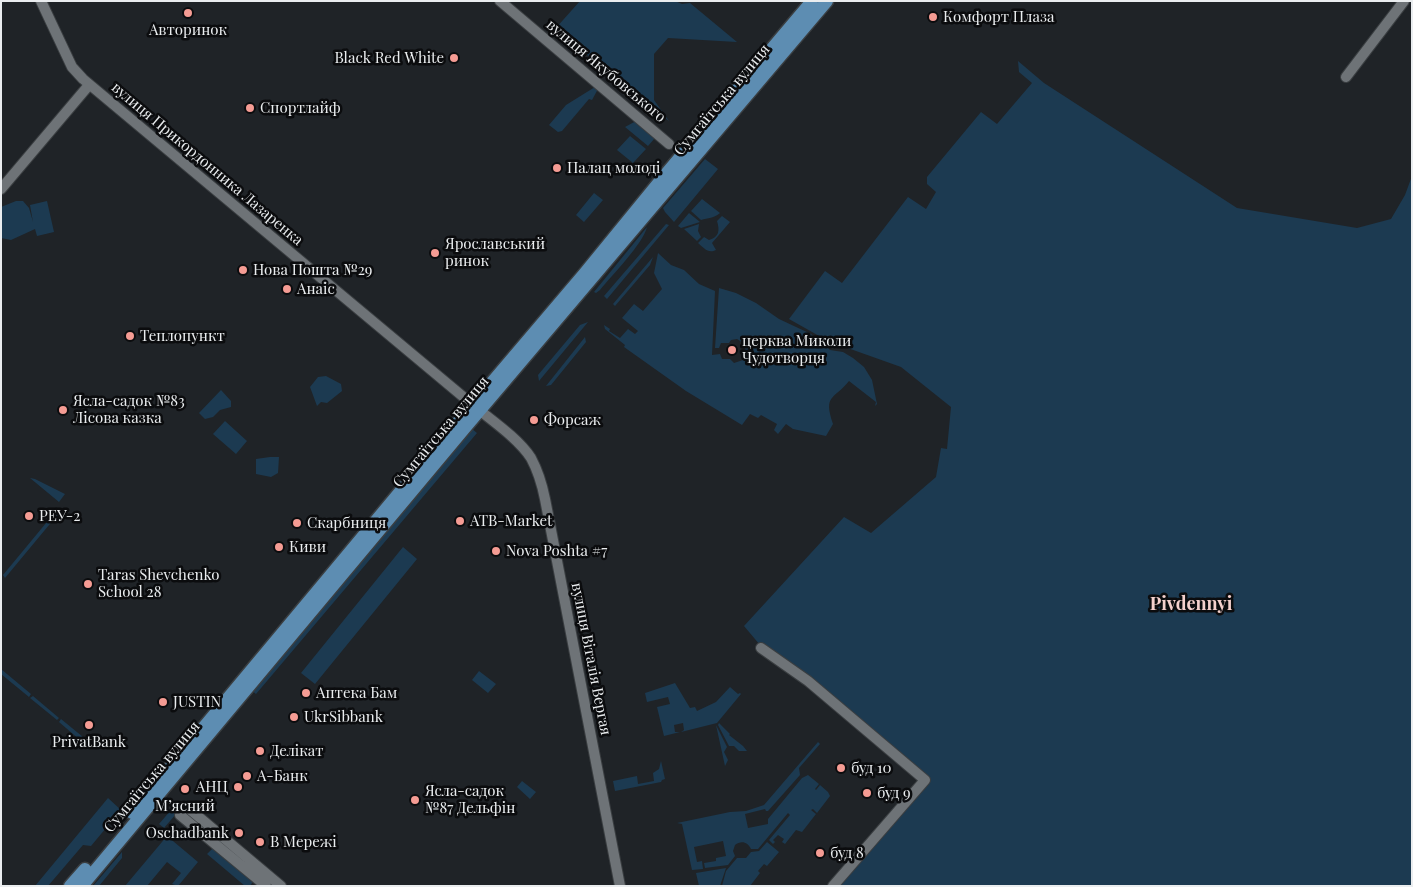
<!DOCTYPE html>
<meta charset="utf-8">
<style>
body{margin:0}
#map{position:relative;width:1413px;height:887px;overflow:hidden;background:#1f2327;font-family:"Playfair Display",serif}
canvas{display:block}
.frame{position:absolute;inset:0;border:2px solid #eaedef;pointer-events:none}
</style>
<div id="map">
<canvas width="1413" height="887"></canvas>
<div class="frame"></div>
</div>
<script>
const ctx = document.querySelector('canvas').getContext('2d');
ctx.lineJoin = 'round';
function fill(path, color) { ctx.fillStyle = color; ctx.fill(path, 'evenodd'); }
function strokePath(path, color, width, dash) { ctx.strokeStyle = color; ctx.lineWidth = width; ctx.lineCap = dash ? 'butt' : 'round'; ctx.setLineDash(dash || []); ctx.stroke(path); }
function label(font, color, halo, rows, align = 'center') {
  ctx.font = font + ' "Playfair Display",serif'; ctx.lineWidth = 5; ctx.setLineDash([]); ctx.textBaseline = 'middle'; ctx.strokeStyle = halo; ctx.fillStyle = color; for (const [text, x, y, turn = 0] of rows) {
    ctx.save(); ctx.translate(x, y); ctx.rotate((+turn || 0) * Math.PI / 180); ctx.textAlign = isNaN(turn) ? turn : align; if (halo) ctx.strokeText(text, 0, 0); ctx.fillText(text, 0, 0); ctx.restore();
  }
}
const green = new Path2D(`
 M 580,1 L 675,1 L 682,4 L 690,3 L 737,42 L 668,38 L 654,54 L 654,100 L 669,121 L 555,29 Z
 M 1018,61 L 1044,83 L 1237,208 L 1357,228 L 1391,219 L 1405,195 L 1412,176 L 1412,886 L 833,886 L 925,780 L 760,645 L 744,626 L 844,517 L 871,533 L 936,477 L 941,448 L 947,449 L 951,407 L 901,367 L 828,341 L 789,319 L 825,271 L 842,283 L 908,197 L 926,209 L 936,192 L 927,184 L 927,177 L 981,112 L 997,124 L 1032,83 L 1019,72 Z
 M 595,87 L 598,89 L 592,100 L 589,99 L 562,131 L 558,132 L 549,125 L 566,105 Z
 M 636,121 L 655,138 L 648,146 L 625,127 Z
 M 630,136 L 646,149 L 633,163 L 617,150 Z
 M 705,159 L 718,169 L 674,222 L 665,212 L 663,208 Z
 M 594,193 L 603,200 L 584,222 L 576,215 Z
 M 702,199 L 720,213 C 714,218 708,218 701,220 L 691,211 Z
 M 16,201 L 23,201 L 29,208 L 33,222 L 30,205 L 47,201 L 54,232 L 37,236 L 35,229 L 11,240 L 1,238 L 1,207 Z
 M 689,213 L 700,222 L 681,228 L 678,226 Z
 M 722,216 L 730,222 L 712,243 L 716,250 C 708,254 704,248 698,243 L 704,237 L 709,240 C 719,237 720,231 717,221 Z
 M 666,224 L 669,225 L 607,299 L 604,296 Z
 M 699,224 L 698,231 L 701,237 L 697,241 L 684,229 Z
 M 647,227 C 643,244 612,275 600,290 L 596,293 L 594,292 Z
 M 658,253 L 671,265 L 684,270 L 699,284 L 715,291 L 712,355 L 720,354 L 722,359 L 730,359 L 734,363 L 743,360 C 746,351 747,344 737,339 L 731,340 L 729,343 L 721,343 L 719,348 L 715,348 L 719,288 L 736,293 L 756,303 L 779,319 L 811,334 L 830,350 L 843,352 L 853,358 L 864,367 L 872,380 L 877,404 L 875,406 L 876,402 L 849,381 C 834,400 823,394 833,424 L 826,436 L 793,429 L 786,424 L 778,434 L 774,430 L 777,424 L 761,415 L 758,418 L 750,414 L 742,425 L 686,391 L 624,347 L 625,345 L 605,329 L 604,325 L 610,329 L 609,331 L 620,338 L 628,329 L 635,334 L 638,331 L 622,318 L 634,304 L 643,311 L 662,289 L 654,273 Z
 M 653,257 L 650,265 L 615,306 L 613,304 Z
 M 588,322 L 539,381 L 538,375 L 580,325 Z
 M 585,337 L 586,342 L 551,385 L 546,386 Z
 M 326,376 L 341,384 L 342,391 L 327,403 L 321,402 L 317,406 L 310,387 L 318,377 Z
 M 221,390 L 231,401 L 231,407 L 220,410 L 213,417 L 205,419 L 199,413 Z
 M 225,421 L 247,441 L 236,454 L 213,434 Z
 M 471,428 L 477,433 L 256,694 L 250,689 Z
 M 270,457 L 279,457 L 278,473 L 271,477 L 256,474 L 256,459 Z
 M 30,478 L 35,479 L 65,494 L 59,502 Z
 M 56,511 L 59,513 L 5,578 L 3,575 Z
 M 403,547 L 417,559 L 315,684 L 301,673 Z
 M 1,669 L 31,694 L 29,697 L 1,674 Z
 M 479,671 L 496,684 L 488,693 L 472,680 Z
 M 675,683 L 690,708 L 695,707 L 697,711 L 716,702 L 730,687 L 738,694 L 740,693 L 741,694 L 717,723 L 681,732 L 684,730 L 683,723 L 674,725 L 675,732 L 680,732 L 664,736 L 657,707 L 670,704 L 668,697 L 647,702 L 645,693 Z
 M 33,696 L 59,718 L 57,720 L 30,698 Z
 M 61,719 L 83,737 L 80,740 L 59,722 Z
 M 719,723 L 730,734 L 729,735 L 743,746 L 747,751 L 739,751 L 734,746 L 729,746 L 718,725 Z
 M 716,725 L 727,747 L 724,752 L 728,760 L 725,766 Z
 M 818,742 L 820,744 L 799,768 L 800,775 L 768,811 L 766,811 L 765,809 L 745,814 L 748,828 L 768,824 L 768,819 L 802,778 L 808,775 L 819,784 L 815,789 L 816,790 L 820,785 L 828,792 L 830,796 L 817,813 L 813,809 L 811,810 L 816,814 L 802,832 L 796,830 L 785,844 L 782,842 L 784,839 L 778,835 L 773,840 L 775,842 L 773,844 L 769,840 L 790,815 L 788,813 L 758,849 L 751,849 C 748,842 741,840 735,845 L 733,851 L 735,856 L 728,865 L 705,868 L 704,863 L 716,861 L 716,858 L 726,856 L 723,841 L 694,847 L 697,862 L 702,861 L 703,869 L 692,870 L 682,824 L 677,823 L 730,812 L 746,811 L 764,805 Z
 M 661,761 L 665,779 L 662,780 L 661,782 L 615,791 L 613,781 L 637,776 L 638,784 L 654,781 L 653,773 L 659,769 Z
 M 522,781 L 536,792 L 530,799 L 517,787 Z
 M 108,798 L 121,810 L 91,846 L 83,845 L 48,886 L 35,886 Z
 M 177,803 L 182,807 L 164,828 L 159,824 Z
 M 167,836 L 198,862 L 178,886 L 172,884 L 181,873 L 167,862 L 147,886 L 125,886 Z
 M 767,842 L 779,852 L 767,866 L 764,864 L 758,871 L 760,873 L 750,886 L 722,886 L 726,871 L 737,858 L 746,858 L 751,852 L 759,851 Z
 M 216,848 L 254,880 L 250,886 L 245,886 L 207,854 L 212,849 Z
 M 122,852 L 122,858 L 99,886 L 93,886 Z
 M 726,868 L 720,886 L 699,886 L 696,873 Z`);
const minor = new Path2D(`
 M 41,1 L 72,67 L 83,79 L 473,405 C 491,420 518,438 531,458 C 538,471 542,484 545,499 L 620,886
 M 500,1 L 669,144
 M 1346,77 L 1404,1
 M 1,189 L 89,85
 M 761,648 L 808,681 L 925,780 L 833,886
 M 187,807 L 281,886
 M 180,815 L 266,886`);
const major = new Path2D(`
 M 132,813 L 458,422 L 584,274 L 664,176 L 812,1
 M 70,886 L 85,869
 M 82,886 L 465,428 L 827,1`);
const markers = [
 [188,13,5,"#f59c94"],
 [933,17,5,"#f59c94"],
 [454,58,5,"#f59c94"],
 [250,108,5,"#f59c94"],
 [557,168,5,"#f59c94"],
 [435,253,5,"#f59c94"],
 [243,270,5,"#f59c94"],
 [287,289,5,"#f59c94"],
 [130,336,5,"#f59c94"],
 [732,350,5,"#f59c94"],
 [63,410,5,"#f59c94"],
 [534,420,5,"#f59c94"],
 [29,516,5,"#f59c94"],
 [460,521,5,"#f59c94"],
 [297,523,5,"#f59c94"],
 [279,547,5,"#f59c94"],
 [496,551,5,"#f59c94"],
 [88,584,5,"#f59c94"],
 [306,693,5,"#f59c94"],
 [163,702,5,"#f59c94"],
 [294,717,5,"#f59c94"],
 [89,725,5,"#f59c94"],
 [260,751,5,"#f59c94"],
 [841,768,5,"#f59c94"],
 [247,776,5,"#f59c94"],
 [238,787,5,"#f59c94"],
 [185,789,5,"#f59c94"],
 [867,793,5,"#f59c94"],
 [415,800,5,"#f59c94"],
 [239,833,5,"#f59c94"],
 [260,842,5,"#f59c94"],
 [820,853,5,"#f59c94"]
];
const poiNames = [
 ["Комфорт Плаза",943,17],
 ["Авторинок",188,30,"center"],
 ["Black Red White",444,58,"right"],
 ["Спортлайф",260,108],
 ["Палац молоді",567,168],
 ["Ярославський",445,244],
 ["ринок",445,261],
 ["Нова Пошта №29",253,270],
 ["Анаіс",297,289],
 ["Теплопункт",140,336],
 ["церква Миколи",742,341],
 ["Чудотворця",742,358],
 ["Ясла-садок №83",73,401],
 ["Лісова казка",73,418],
 ["Форсаж",544,420],
 ["РЕУ-2",39,516],
 ["ATB-Market",470,521],
 ["Скарбниця",307,523],
 ["Киви",289,547],
 ["Nova Poshta #7",506,551],
 ["Taras Shevchenko",98,575],
 ["School 28",98,592],
 ["Аптека Бам",316,693],
 ["JUSTIN",173,702],
 ["UkrSibbank",304,717],
 ["PrivatBank",89,742,"center"],
 ["Делікат",270,751],
 ["буд 10",851,768],
 ["А-Банк",257,776],
 ["АНЦ",228,787,"right"],
 ["Ясла-садок",425,791],
 ["№87 Дельфін",425,808],
 ["буд 9",877,793],
 ["М’ясний",185,806,"center"],
 ["Oschadbank",229,833,"right"],
 ["В Мережі",270,842],
 ["буд 8",830,853]
];
const streetNames = [
 ["вулиця Якубовського",606,71,40],
 ["Сумгаїтська вулиця",722,100,-50],
 ["вулиця Прикордонника Лазаренка",207,164,40],
 ["Сумгаїтська вулиця",441,432,-50],
 ["вулиця Віталія Вергая",591,659,79],
 ["Сумгаїтська вулиця",152,777,-50]
];
const quarterNames = [
 ["Pivdennyi",1191,604]
];
fill(green, '#1c3a51');
strokePath(minor, '#3a3e41', 12);
strokePath(major, '#3a3e41', 15);
strokePath(minor, '#6e7377', 10);
strokePath(major, '#5d8db2', 12);
for (const [x, y, r, color] of markers) { const dot = new Path2D(); dot.arc(x, y, r, 0, 2 * Math.PI); ctx.fillStyle = color; ctx.fill(dot); strokePath(dot, '#0b0c0e', 2); }
label('15px', '#eaedef', '#0b0c0e', poiNames, 'left');
label('15px', '#eaedef', '#0b0c0e', streetNames);
label('bold 18px', '#f4d1cd', '#0b0c0e', quarterNames);
</script>
